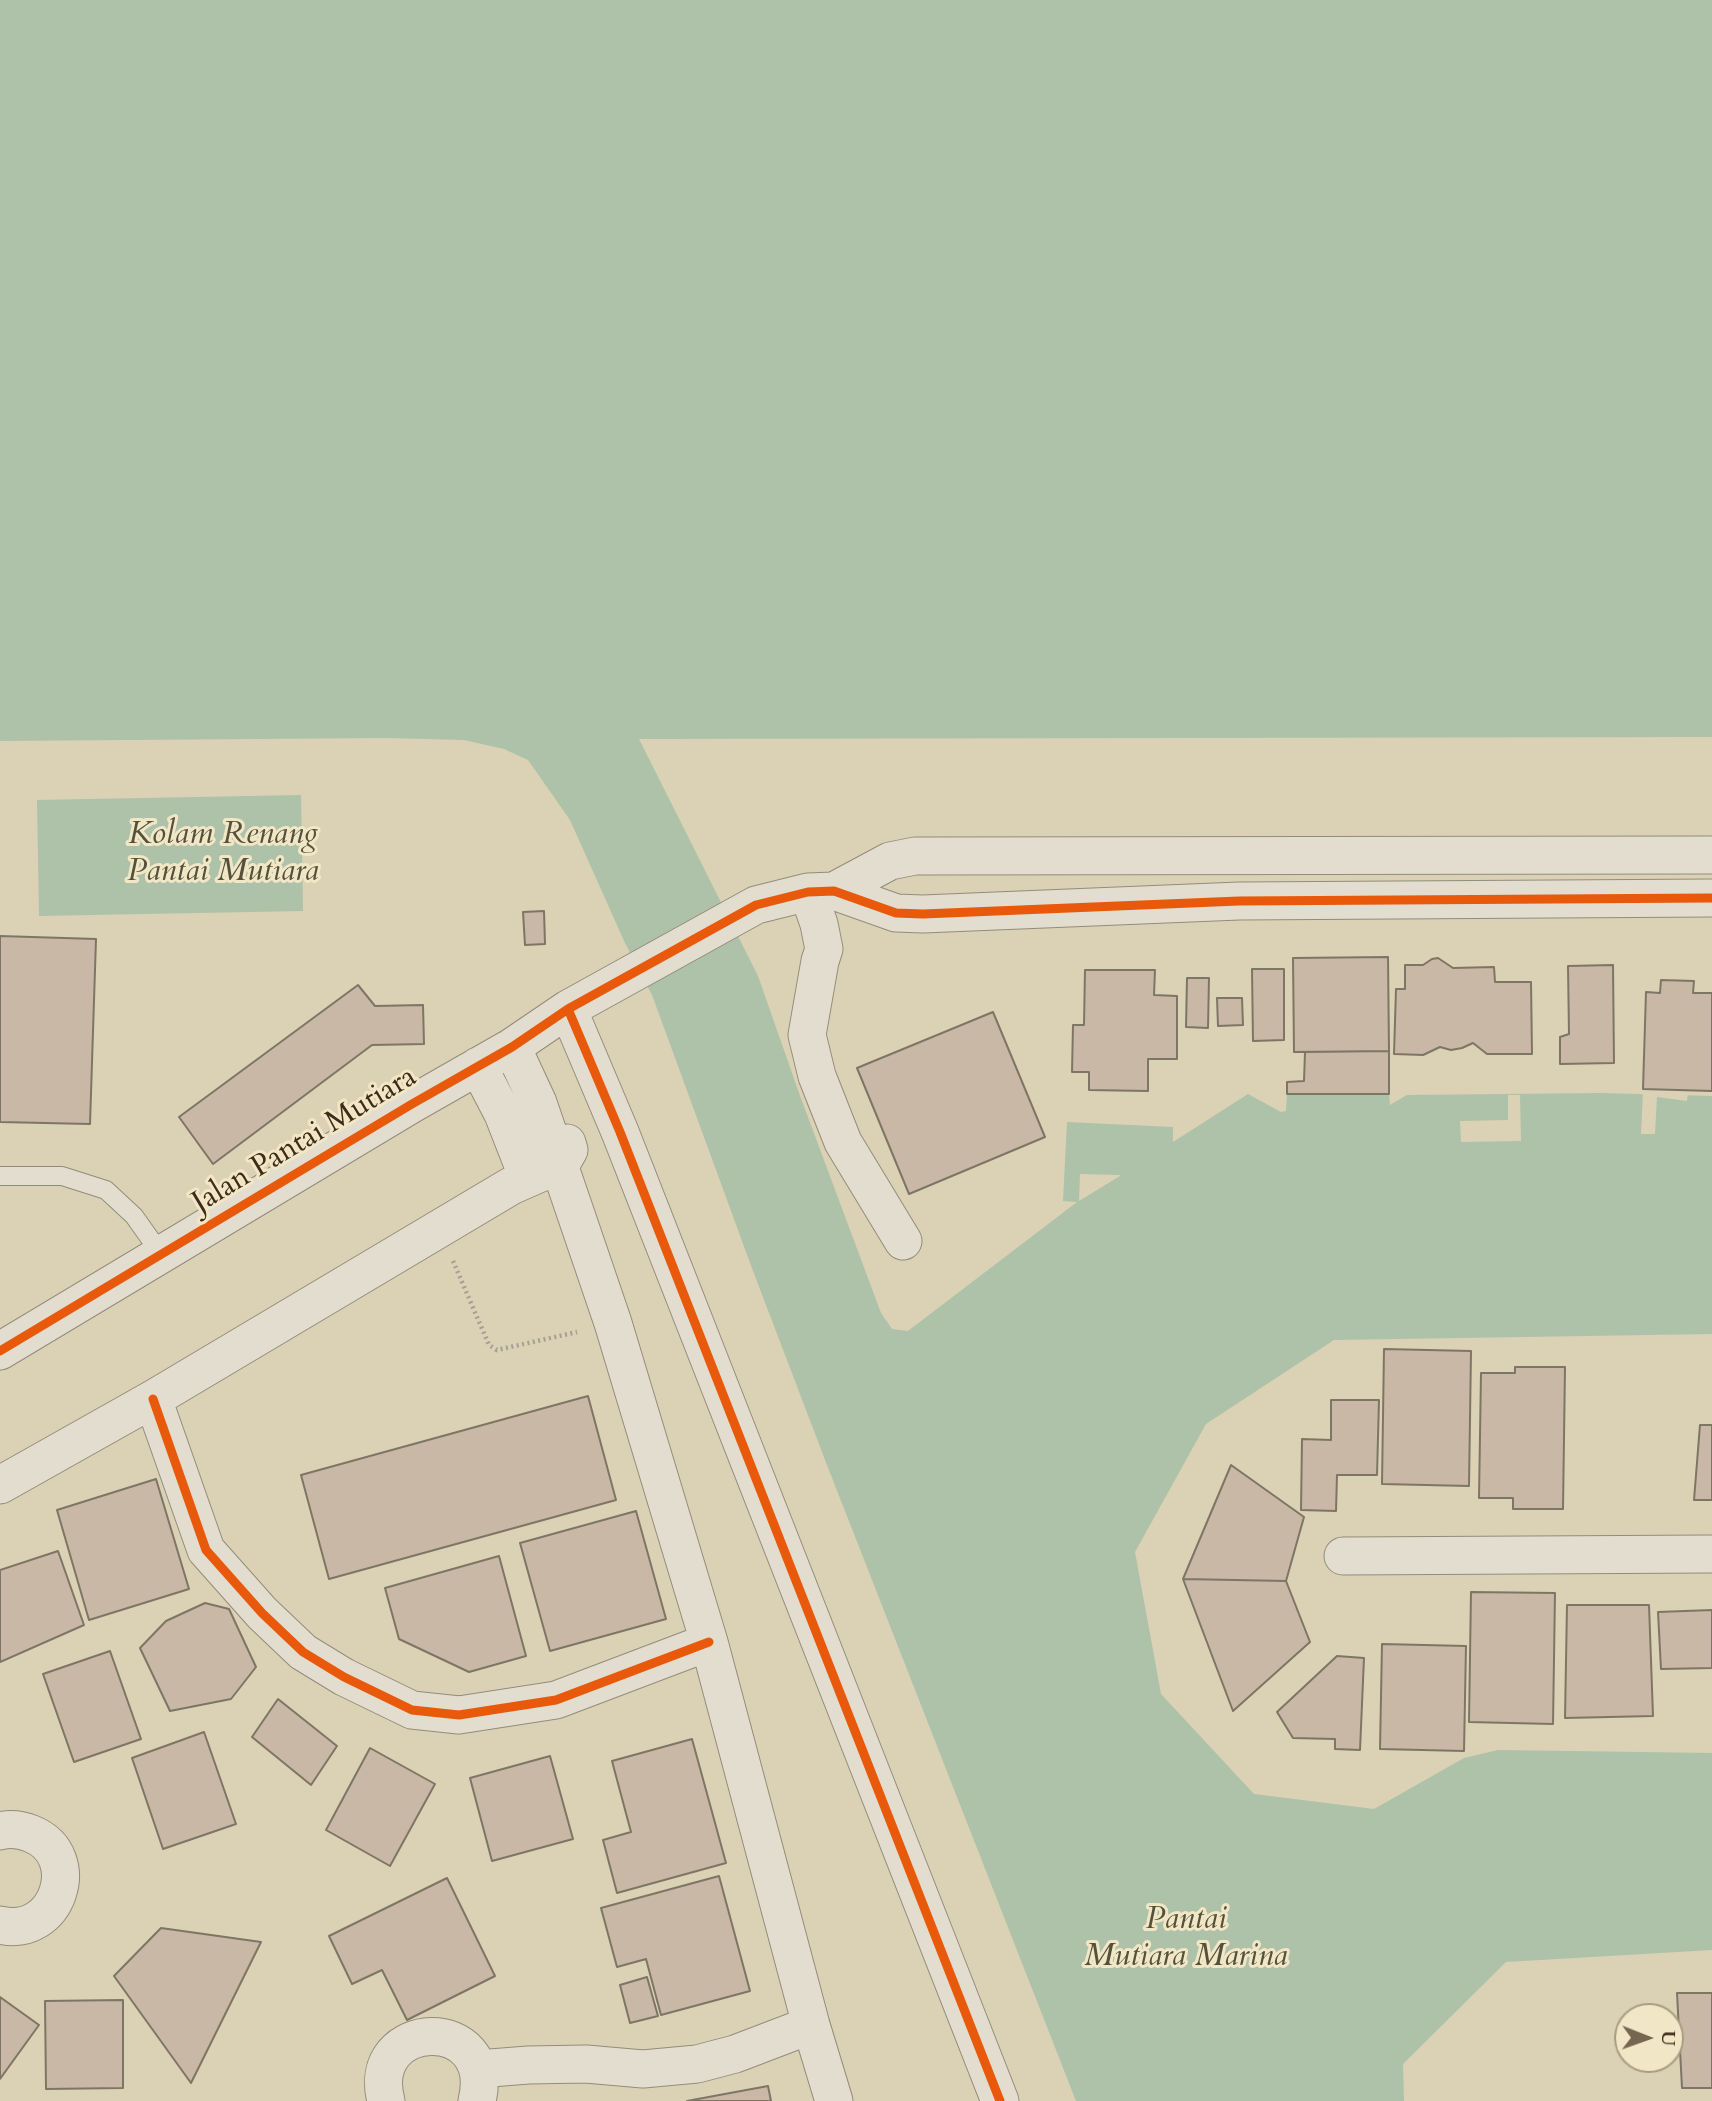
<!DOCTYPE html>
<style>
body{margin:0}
#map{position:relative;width:1712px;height:2101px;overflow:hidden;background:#dbd1b5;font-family:Cardo,serif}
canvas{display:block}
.north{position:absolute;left:1614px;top:2003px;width:70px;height:70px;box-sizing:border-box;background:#f1e6c5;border:2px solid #a99c80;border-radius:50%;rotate:91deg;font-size:19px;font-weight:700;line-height:28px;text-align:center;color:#3c2c19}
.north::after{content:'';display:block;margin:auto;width:24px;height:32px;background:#746650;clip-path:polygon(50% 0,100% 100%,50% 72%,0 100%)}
</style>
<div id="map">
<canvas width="1712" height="2101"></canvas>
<div class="north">U</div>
</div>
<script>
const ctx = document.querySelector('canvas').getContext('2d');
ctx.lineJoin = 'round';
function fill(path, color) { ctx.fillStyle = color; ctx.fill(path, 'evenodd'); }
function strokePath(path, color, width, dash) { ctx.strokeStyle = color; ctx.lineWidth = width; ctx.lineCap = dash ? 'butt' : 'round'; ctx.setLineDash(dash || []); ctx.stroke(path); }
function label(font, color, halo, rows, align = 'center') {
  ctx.font = font + ' Cardo,serif'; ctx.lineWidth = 6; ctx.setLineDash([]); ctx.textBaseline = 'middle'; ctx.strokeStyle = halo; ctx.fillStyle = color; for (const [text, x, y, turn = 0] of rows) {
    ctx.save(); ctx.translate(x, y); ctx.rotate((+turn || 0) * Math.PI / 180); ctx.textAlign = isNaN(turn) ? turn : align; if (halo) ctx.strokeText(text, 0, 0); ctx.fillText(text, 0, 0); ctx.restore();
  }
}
const water = new Path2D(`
 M 0,0 L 1712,0 L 1712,737 L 639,739 L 758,976 L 799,1093 L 881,1313 L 892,1329 L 908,1331 L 1077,1202 L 1063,1201 L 1067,1122 L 1173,1127 L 1173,1142 L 1248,1094 L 1281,1112 L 1286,1111 L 1287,1094 L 1389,1094 L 1390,1105 L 1407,1095 L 1601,1093 L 1712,1096 L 1712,1334 L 1334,1340 L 1206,1424 L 1135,1552 L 1161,1694 L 1254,1794 L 1374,1809 L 1464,1758 L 1498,1750 L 1712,1753 L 1712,1950 L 1506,1962 L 1403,2064 L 1404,2101 L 1076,2101 L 827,1465 L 753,1271 L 652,995 L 625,943 L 570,820 L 528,760 L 504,749 L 464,740 L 387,738 L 0,741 ZM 1080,1174 L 1120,1175 L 1120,1176 L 1079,1201 Z
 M 301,795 L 303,911 L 39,916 L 37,800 Z`);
const pier = new Path2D(`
 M 1643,1091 L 1688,1092 L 1687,1101 L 1657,1097 L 1655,1134 L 1641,1134 Z
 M 1508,1095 L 1520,1095 L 1521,1141 L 1461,1142 L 1460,1121 L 1508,1120 Z`);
const building = new Path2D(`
 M 544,911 L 545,944 L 525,945 L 523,912 Z
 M 0,936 L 96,939 L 90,1124 L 0,1122 Z
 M 1388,957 L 1389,1051 L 1294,1052 L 1293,958 Z
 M 1438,958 L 1453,968 L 1494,967 L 1495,982 L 1531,982 L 1532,1054 L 1487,1054 L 1473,1043 L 1462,1048 L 1451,1050 L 1440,1047 L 1423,1055 L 1394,1054 L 1396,989 L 1405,989 L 1405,965 L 1423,965 L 1432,959 Z
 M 1613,965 L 1614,1063 L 1560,1064 L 1560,1037 L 1569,1034 L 1568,966 Z
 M 1252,969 L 1284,969 L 1284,1040 L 1253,1041 Z
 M 1085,970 L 1155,970 L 1154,995 L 1177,996 L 1177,1059 L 1148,1059 L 1148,1091 L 1089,1090 L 1089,1072 L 1072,1072 L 1073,1025 L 1084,1025 Z
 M 1187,978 L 1209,978 L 1208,1028 L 1186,1027 Z
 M 1661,980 L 1694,981 L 1693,993 L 1712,993 L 1712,1091 L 1643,1089 L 1646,992 L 1660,993 Z
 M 358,985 L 375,1006 L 423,1005 L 424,1044 L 372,1045 L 213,1164 L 179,1117 Z
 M 1217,998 L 1242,998 L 1243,1025 L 1218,1026 Z
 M 993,1012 L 1045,1137 L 909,1194 L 857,1068 Z
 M 1389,1051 L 1389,1094 L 1287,1094 L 1287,1082 L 1304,1081 L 1305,1052 Z
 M 1384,1349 L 1471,1351 L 1469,1486 L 1382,1484 Z
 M 1515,1367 L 1565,1367 L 1563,1509 L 1513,1509 L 1513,1498 L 1479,1498 L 1481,1373 L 1515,1373 Z
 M 588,1396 L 616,1500 L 329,1579 L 301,1475 Z
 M 1331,1400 L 1379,1400 L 1377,1475 L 1337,1475 L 1336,1511 L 1301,1510 L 1302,1439 L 1331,1440 Z
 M 1700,1425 L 1712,1425 L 1712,1500 L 1694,1500 Z
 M 1231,1465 L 1304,1517 L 1286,1581 L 1183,1579 Z
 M 156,1479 L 189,1589 L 89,1620 L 57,1510 Z
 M 636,1511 L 666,1619 L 550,1651 L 520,1543 Z
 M 58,1551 L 84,1625 L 0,1662 L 0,1570 Z
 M 499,1556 L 526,1656 L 469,1672 L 399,1639 L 385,1588 Z
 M 1183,1579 L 1286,1581 L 1310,1642 L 1233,1711 Z
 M 1471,1592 L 1555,1593 L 1553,1724 L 1469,1722 Z
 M 205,1603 L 229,1609 L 256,1667 L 231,1699 L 170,1711 L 140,1648 L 166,1621 Z
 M 1567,1605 L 1649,1605 L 1653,1716 L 1565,1718 Z
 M 1712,1610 L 1712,1668 L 1661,1669 L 1658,1612 Z
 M 1382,1644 L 1466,1646 L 1464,1751 L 1380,1749 Z
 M 110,1651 L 141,1739 L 74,1762 L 43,1674 Z
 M 1337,1656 L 1364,1658 L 1360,1750 L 1335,1749 L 1335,1739 L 1293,1738 L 1277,1712 Z
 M 278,1699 L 337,1746 L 311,1785 L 252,1737 Z
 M 204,1732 L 236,1824 L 163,1849 L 132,1758 Z
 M 692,1739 L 726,1863 L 617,1893 L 603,1840 L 631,1832 L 612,1761 Z
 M 370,1748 L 435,1784 L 390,1866 L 326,1830 Z
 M 550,1756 L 573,1839 L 492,1861 L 470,1778 Z
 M 719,1876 L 750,1991 L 661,2015 L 646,1959 L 617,1967 L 601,1908 Z
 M 447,1878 L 495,1976 L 407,2020 L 382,1970 L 352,1984 L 329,1936 Z
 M 161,1928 L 261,1942 L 191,2083 L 114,1976 Z
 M 647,1977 L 658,2016 L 630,2023 L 620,1985 Z
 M 1677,1993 L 1712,1993 L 1712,2088 L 1682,2088 Z
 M 0,1997 L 39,2025 L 0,2079 Z
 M 123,2000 L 123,2088 L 46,2089 L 45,2001 Z
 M 768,2086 L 771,2101 L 687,2101 Z`);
const path = new Path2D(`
 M 453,1261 L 489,1345 L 497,1350 L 577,1332`);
const lane = new Path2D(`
 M 0,1176 L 62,1176 L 106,1190 L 134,1216 L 161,1254`);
const street = new Path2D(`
 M 834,891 L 890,861 L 915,856 L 1712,855
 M 808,892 L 819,924 L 824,949 L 820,961 L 807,1035 L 817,1076 L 843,1142 L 903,1241
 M 568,1009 L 620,1132 L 1000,2101
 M 512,1047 L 538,1103 L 613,1323 L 709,1642 L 811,2025 L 834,2101
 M 478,1066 L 503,1114 L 528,1178
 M 0,1351 L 412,1104 L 512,1047 L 568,1009 L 756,905 L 808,892 L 834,891 L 896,913 L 923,914 L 1239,901 L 1712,898
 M 153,1399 L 206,1550 L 262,1613 L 303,1652 L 344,1677 L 412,1710 L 459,1715 L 556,1700 L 709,1642
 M 0,1485 L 153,1399 L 511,1186 L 561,1164 L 569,1150 L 567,1143
 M 1343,1556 L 1712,1554
 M 0,1831 C 11,1828 22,1830 32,1834 C 85,1856 58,1939 0,1925
 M 478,2069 L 528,2065 L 586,2064 L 643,2069 L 697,2064 L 735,2054 L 811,2025
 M 386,2101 C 364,2017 498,2013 477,2101`);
const cycleway = new Path2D(`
 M 568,1009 L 620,1132 L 1000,2101
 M 0,1351 L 412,1104 L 512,1047 L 568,1009 L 756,905 L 808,892 L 834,891 L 896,913 L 923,914 L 1239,901 L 1712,898
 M 153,1399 L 206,1550 L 262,1613 L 303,1652 L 344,1677 L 412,1710 L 459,1715 L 556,1700 L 709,1642`);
const streetNames = [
 ["Jalan Pantai Mutiara",305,1141,-31]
];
const waterNames = [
 ["Kolam Renang",223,836],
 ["Pantai Mutiara",223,873],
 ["Pantai",1186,1921],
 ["Mutiara Marina",1186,1958]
];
fill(water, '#adc2a8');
fill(pier, '#dbd1b5');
fill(building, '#c9b8a6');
strokePath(building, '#7e7665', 2);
strokePath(lane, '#948c7a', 20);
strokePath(street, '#948c7a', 39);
strokePath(path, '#a5a093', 4.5, [2, 3.5]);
strokePath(lane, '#e2ddce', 18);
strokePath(street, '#e2ddce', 37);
strokePath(cycleway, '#e8590c', 9);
label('30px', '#3c2c19', '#f1e6c5', streetNames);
label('italic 32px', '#53503b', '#f1e6c5', waterNames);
</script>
